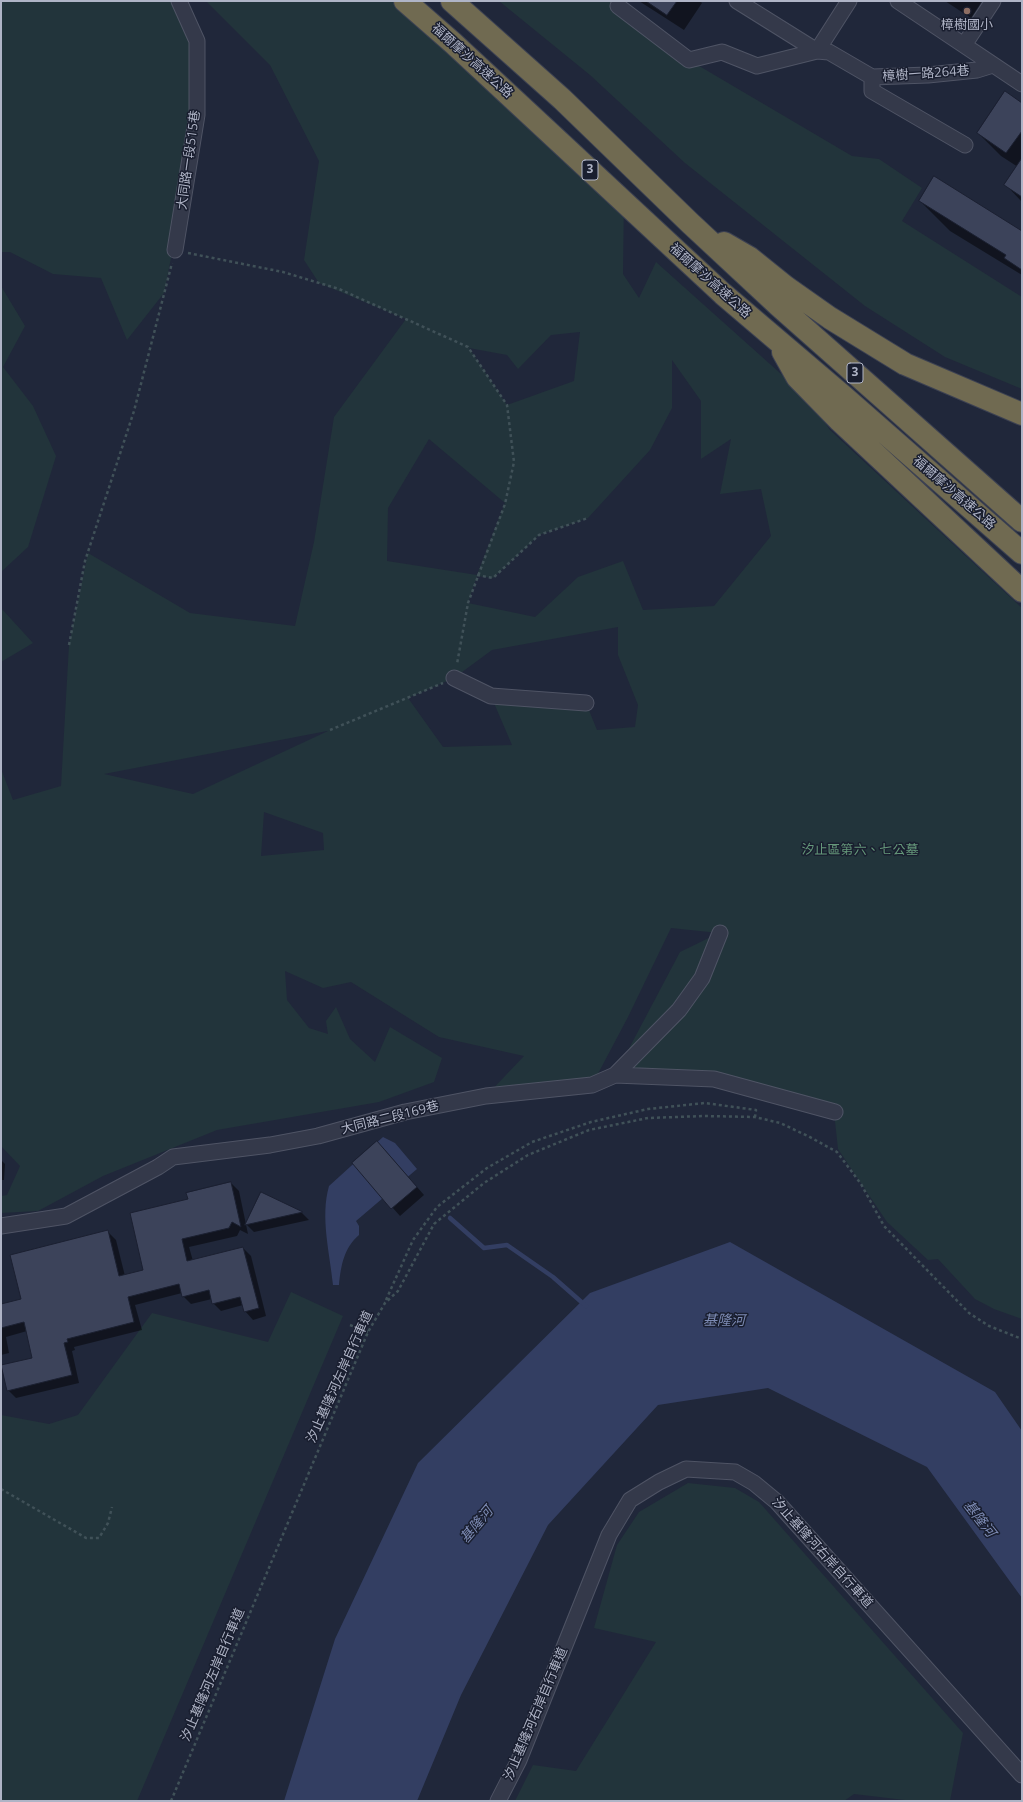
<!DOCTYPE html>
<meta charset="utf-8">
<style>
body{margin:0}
#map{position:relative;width:1023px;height:1802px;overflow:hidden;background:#20273a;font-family:"Open Sans",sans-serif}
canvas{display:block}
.frame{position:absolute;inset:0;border:2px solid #afb4c6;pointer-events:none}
</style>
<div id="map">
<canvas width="1023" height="1802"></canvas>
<div class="frame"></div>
</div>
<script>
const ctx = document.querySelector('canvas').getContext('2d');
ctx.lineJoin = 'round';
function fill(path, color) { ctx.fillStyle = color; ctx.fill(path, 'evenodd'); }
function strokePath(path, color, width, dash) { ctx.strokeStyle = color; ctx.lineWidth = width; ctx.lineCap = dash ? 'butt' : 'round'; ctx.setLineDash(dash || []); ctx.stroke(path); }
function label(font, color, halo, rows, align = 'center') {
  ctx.font = font + ' "Open Sans","Noto Sans TC",sans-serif'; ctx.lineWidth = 3; ctx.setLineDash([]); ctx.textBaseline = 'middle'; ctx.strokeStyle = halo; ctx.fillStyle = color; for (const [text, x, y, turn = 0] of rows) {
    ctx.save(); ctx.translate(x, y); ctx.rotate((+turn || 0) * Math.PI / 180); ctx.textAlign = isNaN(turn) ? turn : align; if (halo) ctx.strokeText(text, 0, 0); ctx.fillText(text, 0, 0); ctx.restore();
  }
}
const green = new Path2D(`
 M 1,1 L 179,1 L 197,41 L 190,163 L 164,293 L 127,340 L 101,278 L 53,274 L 10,252 L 1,252 Z
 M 206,1 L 400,1 L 624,195 L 623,274 L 639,298 L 656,262 L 809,399 L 830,430 L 1022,608 L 1022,1319 L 994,1309 L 975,1299 L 938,1259 L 928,1260 L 887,1222 L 838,1149 L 834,1112 L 714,1079 L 615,1075 L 680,952 L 719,933 L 671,928 L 628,1017 L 592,1085 L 486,1096 L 524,1056 L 439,1037 L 351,982 L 323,988 L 285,971 L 287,1000 L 309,1028 L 328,1034 L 326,1021 L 336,1007 L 350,1039 L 375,1062 L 390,1027 L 442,1058 L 434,1082 L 379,1102 L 217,1130 L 103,1176 L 38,1211 L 1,1213 L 1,1196 L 7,1195 L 20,1166 L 1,1146 L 1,769 L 13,800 L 61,786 L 69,645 L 88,553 L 190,613 L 295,626 L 314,542 L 334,417 L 406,319 L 319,283 L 304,260 L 319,161 L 270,65 ZM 580,332 L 574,381 L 507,405 L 469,348 L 507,355 L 518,369 L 551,335 ZM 672,360 L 701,401 L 701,459 L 731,439 L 720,494 L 761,489 L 771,536 L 714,606 L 643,610 L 623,561 L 578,577 L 535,617 L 468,603 L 477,576 L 493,578 L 539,535 L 588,518 L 650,450 L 672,408 ZM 429,439 L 505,503 L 477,575 L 387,561 L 388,508 ZM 618,627 L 618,655 L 638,705 L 635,727 L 597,730 L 586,703 L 491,696 L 512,745 L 443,747 L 408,698 L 454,678 L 492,650 ZM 328,731 L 193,794 L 104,774 L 327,731 ZM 264,812 L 323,833 L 324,850 L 261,856 Z
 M 499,1 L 616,1 L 689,60 L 852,156 L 879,159 L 922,188 L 902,221 L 1022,297 L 1022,389 L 945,357 L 865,306 L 685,163 L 590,75 Z
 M 1,286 L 25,326 L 3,367 L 33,406 L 56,456 L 28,547 L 1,572 Z
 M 1,608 L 33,643 L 1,662 Z
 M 291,1292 L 343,1316 L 137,1801 L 1,1801 L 1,1415 L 49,1424 L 78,1415 L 152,1313 L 268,1342 Z
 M 688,1483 L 735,1488 L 759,1502 L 963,1733 L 950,1801 L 913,1801 L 854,1794 L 844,1801 L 515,1801 L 533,1765 L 576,1771 L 656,1642 L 594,1628 L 617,1545 L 639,1512 Z`);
const water = new Path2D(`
 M 383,1137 L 395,1143 L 417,1169 L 356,1221 L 359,1226 L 359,1235 C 344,1248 341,1265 339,1285 L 333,1285 C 330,1254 320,1217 329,1186 Z
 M 730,1242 L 995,1392 L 1022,1431 L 1022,1598 L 927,1467 L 768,1388 L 658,1405 L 548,1525 L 461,1695 L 417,1801 L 284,1801 L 335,1639 L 418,1463 L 590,1293 Z`);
const shadow = new Path2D(`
 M 639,1 L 700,1 L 702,3 L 684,30 Z
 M 945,1 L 982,1 L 971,18 Z
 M 1022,104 L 1022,202 L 1006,185 L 1018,167 L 1001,156 L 978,133 Z
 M 920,201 L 1022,233 L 1022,275 L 950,231 Z
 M 385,1150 L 424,1195 L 400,1216 L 353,1163 Z
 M 1,1160 L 5,1164 L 4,1180 L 1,1180 Z
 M 231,1183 L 239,1191 L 248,1234 L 240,1230 L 237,1236 L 189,1247 L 193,1261 L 243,1248 L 251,1256 L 266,1316 L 253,1320 L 245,1311 L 243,1305 L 221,1311 L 213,1303 L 212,1299 L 191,1304 L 183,1296 L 182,1293 L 135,1305 L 142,1330 L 74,1347 L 75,1350 L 72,1351 L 79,1383 L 16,1398 L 8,1390 L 33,1359 L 27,1331 L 6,1337 L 9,1353 L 1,1355 L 1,1309 L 20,1305 L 108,1232 L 116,1240 L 125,1276 L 144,1271 L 189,1200 Z
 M 262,1194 L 302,1213 L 309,1220 L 254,1232 L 247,1225 Z`);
const stream = new Path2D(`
 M 450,1218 L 484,1248 L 507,1245 L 553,1277 L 586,1306`);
const building = new Path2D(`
 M 646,1 L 677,1 L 667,15 Z
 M 1005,91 L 1022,103 L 1022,131 L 1006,153 L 977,133 Z
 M 1022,158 L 1022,197 L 1004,185 Z
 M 934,176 L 1022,231 L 1022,270 L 1004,258 L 1006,255 L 919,201 Z
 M 377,1141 L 417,1187 L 391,1209 L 352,1163 Z
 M 231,1182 L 241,1227 L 232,1222 L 229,1228 L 182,1239 L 187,1261 L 243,1247 L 259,1308 L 244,1312 L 240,1297 L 212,1304 L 209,1290 L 182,1297 L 179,1284 L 128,1297 L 134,1322 L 67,1339 L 68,1342 L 64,1343 L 72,1375 L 7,1391 L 1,1365 L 32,1358 L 24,1322 L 1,1328 L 1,1304 L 21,1299 L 10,1255 L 108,1230 L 119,1276 L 143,1270 L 130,1213 L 188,1199 L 186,1193 Z
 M 261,1192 L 303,1212 L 245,1225 Z`);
const path = new Path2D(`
 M 188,253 L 283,272 L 339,289 L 468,347 L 507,405 L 514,462 L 505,504 L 468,603 L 457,664
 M 477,575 L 493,578 L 539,535 L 588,518
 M 69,645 L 85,561 L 134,411 L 172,263
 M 330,730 L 443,683
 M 386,1300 L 413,1240 L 437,1207 L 487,1168 L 532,1142 L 591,1122 L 648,1109 L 705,1103 L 756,1110 L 755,1117
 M 350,1325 L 368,1332
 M 1,1489 L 86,1538 L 99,1538 L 108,1523 L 112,1507
 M 171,1801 L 368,1332 L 385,1303 L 398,1291 L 434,1224 L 484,1183 L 528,1155 L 589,1130 L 648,1118 L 704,1116 L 755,1117 L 780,1123 L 808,1136 L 837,1152 L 861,1184 L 884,1226 L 969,1313 L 989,1326 L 1022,1339`);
const minor = new Path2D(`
 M 737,1 L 817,51
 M 898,1 L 1022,84
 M 618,6 L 689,60 L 722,52 L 757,66 L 817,51 L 829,52 L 872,77 L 928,75 L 977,70 L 993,65
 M 964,45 L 993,1
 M 817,51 L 849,1
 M 872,77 L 872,91 L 965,145
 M 175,250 L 197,115 L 197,41 L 179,1
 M 454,678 L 491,696 L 586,703
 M 615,1075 L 714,1079 L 835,1112
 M 1,1226 L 66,1216 L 158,1167 L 173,1157 L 270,1145 L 318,1136 L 405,1112 L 486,1096 L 592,1085 L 615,1075 L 679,1010 L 702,978 L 720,933
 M 498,1801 L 519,1760 L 609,1535 L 630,1500 L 659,1482 L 686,1469 L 735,1472 L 754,1483 L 777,1502 L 1022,1775`);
const highway = new Path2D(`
 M 405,1 L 453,43 L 723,294 L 844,397 L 1022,553
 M 452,1 L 562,99 L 690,223 L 778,305 L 1022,521
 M 724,243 L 750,258 L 786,287 L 830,318 L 905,364 L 1022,414
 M 783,352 L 797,377 L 840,421 L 1022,591`);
const markers = [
 [967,11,4,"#8d6e63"]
];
const shields = [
 [590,170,16],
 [855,373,16]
];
const shieldNames = [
 ["3",590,170],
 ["3",855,373]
];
const poiNames = [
 ["樟樹國小",967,25]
];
const streetNames = [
 ["福爾摩沙高速公路",472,61,42],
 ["樟樹一路264巷",926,74,-4],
 ["大同路一段515巷",189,160,-82],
 ["福爾摩沙高速公路",710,281,42],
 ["福爾摩沙高速公路",954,493,41],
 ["大同路二段169巷",390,1118,-14],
 ["汐止基隆河左岸自行車道",340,1377,-66],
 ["汐止基隆河右岸自行車道",822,1553,48],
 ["汐止基隆河左岸自行車道",213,1675,-67],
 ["汐止基隆河右岸自行車道",536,1714,-67]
];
const parkNames = [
 ["汐止區第六、七公墓",860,850]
];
const waterNames = [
 ["基隆河",724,1321],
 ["基隆河",979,1519,52],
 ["基隆河",477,1525,-50]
];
fill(green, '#22343b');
fill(water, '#333e62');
fill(shadow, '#0007');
strokePath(stream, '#333e62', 4.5);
fill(building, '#3c435a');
strokePath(building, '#1b2031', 1);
strokePath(minor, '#4f5465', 17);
strokePath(highway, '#3c4152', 24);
strokePath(path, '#405158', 2.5, [3, 3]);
strokePath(minor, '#34394a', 15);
strokePath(highway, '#706a51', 22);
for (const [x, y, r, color] of markers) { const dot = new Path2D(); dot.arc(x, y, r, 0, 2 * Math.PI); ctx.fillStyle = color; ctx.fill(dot); strokePath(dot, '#191e2f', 1.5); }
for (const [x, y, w] of shields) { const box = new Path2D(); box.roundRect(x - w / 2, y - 10, w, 20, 3); ctx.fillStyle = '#191e2f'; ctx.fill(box); strokePath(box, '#afb4c6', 1); }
label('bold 12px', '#afb4c6', null, shieldNames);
label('13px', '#afb4c6', '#191e2f', poiNames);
label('13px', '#afb4c6', '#191e2f', streetNames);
label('13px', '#65987a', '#191e2f', parkNames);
label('italic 14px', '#7d8bb4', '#191e2f', waterNames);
</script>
